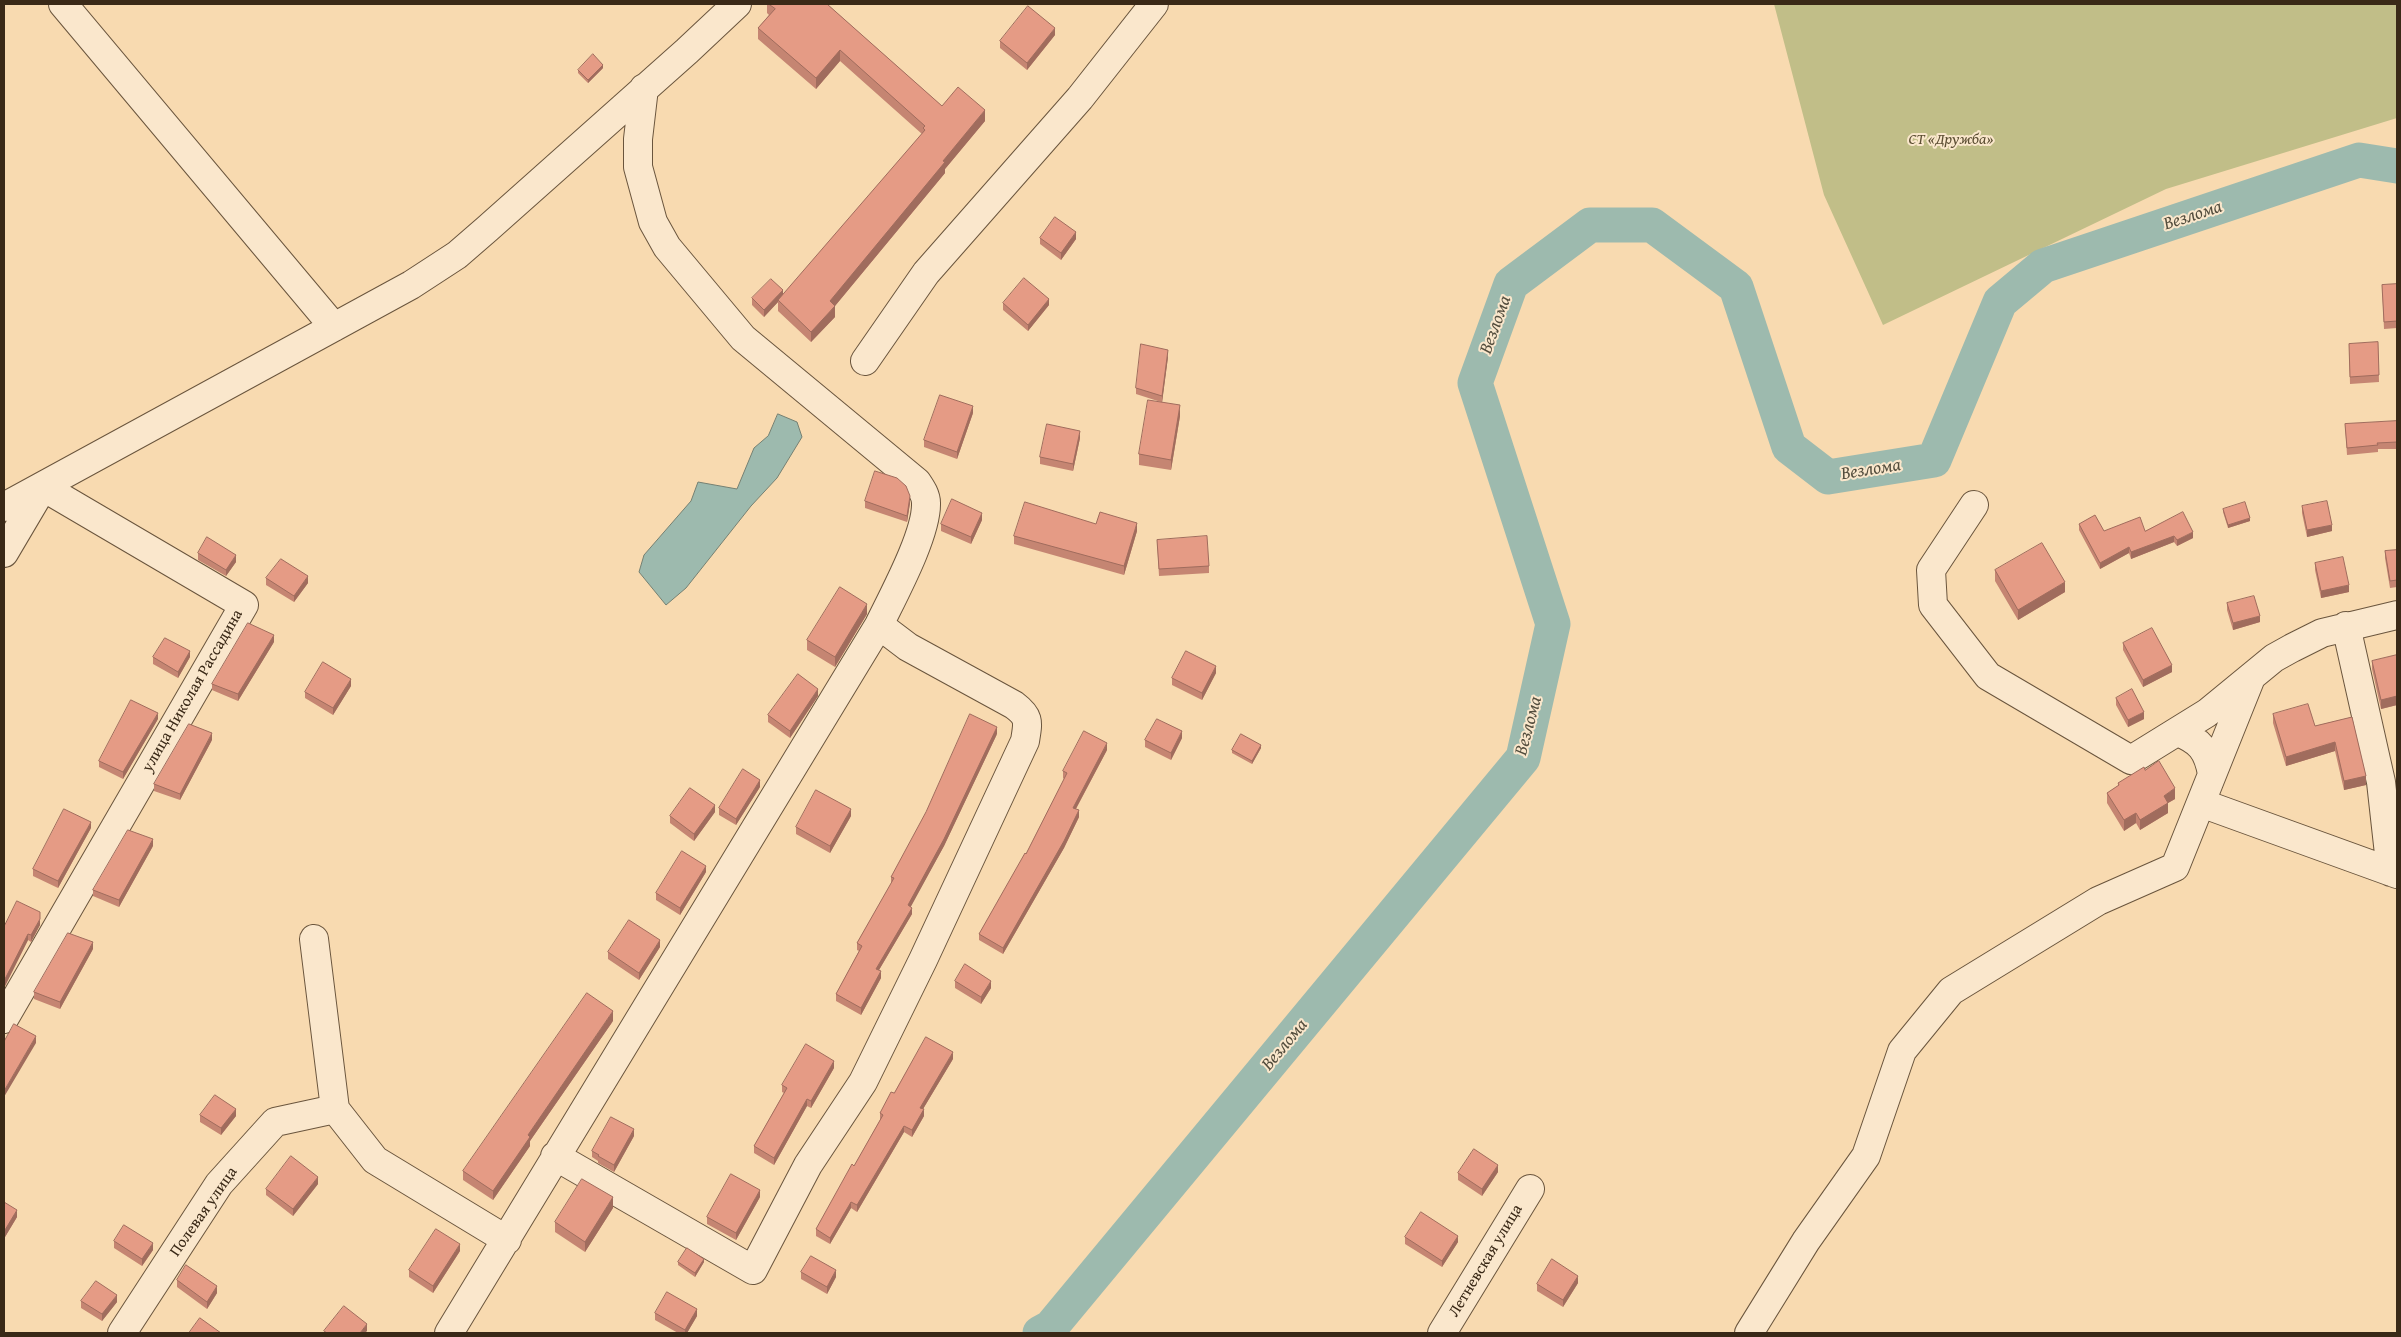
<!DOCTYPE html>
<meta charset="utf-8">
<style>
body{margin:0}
#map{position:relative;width:2401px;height:1337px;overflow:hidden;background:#f8dab0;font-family:"Gentium Book Plus",serif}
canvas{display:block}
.frame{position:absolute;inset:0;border:5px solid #3a2917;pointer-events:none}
</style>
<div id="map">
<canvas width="2401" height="1337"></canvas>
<div class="frame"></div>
</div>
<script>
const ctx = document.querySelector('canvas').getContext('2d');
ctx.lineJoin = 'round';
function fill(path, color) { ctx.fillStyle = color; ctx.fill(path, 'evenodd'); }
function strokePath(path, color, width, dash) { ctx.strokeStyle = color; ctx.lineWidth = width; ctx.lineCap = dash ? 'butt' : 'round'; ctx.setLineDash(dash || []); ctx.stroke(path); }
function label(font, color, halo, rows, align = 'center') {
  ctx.font = font + ' "Gentium Book Plus",serif'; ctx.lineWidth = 4; ctx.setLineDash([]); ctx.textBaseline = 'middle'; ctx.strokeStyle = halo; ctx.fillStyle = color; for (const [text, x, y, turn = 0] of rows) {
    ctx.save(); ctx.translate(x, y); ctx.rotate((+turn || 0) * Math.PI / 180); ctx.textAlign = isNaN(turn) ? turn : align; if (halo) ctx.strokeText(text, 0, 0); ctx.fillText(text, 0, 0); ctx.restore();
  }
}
const green = new Path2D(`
 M 1774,4 L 2397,4 L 2397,118 L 2166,189 L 1883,325 L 1824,195 Z`);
const water = new Path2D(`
 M 778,414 L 797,422 L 802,437 L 777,478 L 751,506 L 686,588 L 666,605 L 639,572 L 644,555 L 691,501 L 698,482 L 737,489 L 754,448 L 768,436 Z`);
const river = new Path2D(`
 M 1040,1333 L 1051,1327 L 1523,758 L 1553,624 L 1475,383 L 1511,284 L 1590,225 L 1652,225 L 1736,287 L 1789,447 L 1828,477 L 1934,460 L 2000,302 L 2043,266 L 2359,160 L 2397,166`);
const minor = new Path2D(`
 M 63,4 L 334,327
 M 865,361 L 926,273 L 1080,98 L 1154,4
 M 1974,505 L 1931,570 L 1933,605 L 1988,676 L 2131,760 L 2207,713 L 2274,658 L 2292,648 L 2322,633 L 2397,615
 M 4,507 L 411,285 L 457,255 L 487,229 L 687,51 L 737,4
 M 4,553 L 43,487 L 244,605 L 4,1019
 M 2346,626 L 2381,782 L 2391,872
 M 2177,732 C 2200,740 2208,751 2212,774
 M 2201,803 L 2397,874
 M 314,939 L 335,1109 L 375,1160 L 507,1240
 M 555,1156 L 753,1270 L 808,1165 L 863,1082 L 923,960 L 1025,741 C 1028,722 1030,717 1014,705 L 908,647 L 879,625
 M 122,1333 L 219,1184 L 275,1122 L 335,1109
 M 449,1333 L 879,625 C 893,596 927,534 926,503 C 926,495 921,488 917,482 L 743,338 L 667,247 L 653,222 L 638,167 L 638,139 L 644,88
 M 1442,1333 L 1530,1189
 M 1749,1333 L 1806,1241 L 1866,1156 L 1902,1051 L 1951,991 L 2098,901 L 2175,867 L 2250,680`);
const wall = new Path2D(`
 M 767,4 L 827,4 L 942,106 L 985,121 L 945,169 L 945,173 L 835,306 L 835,317 L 811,342 L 778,311 L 778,302 L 764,317 L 752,305 L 752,298 L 783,295 L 922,134 L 840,61 L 816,89 L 758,39 L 758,28 L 769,15 L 767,13 Z
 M 1055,35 L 1027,70 L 1000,48 L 1000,41 Z
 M 603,68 L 588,83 L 578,73 L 578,70 Z
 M 1040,238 L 1076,239 L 1061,260 L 1040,244 Z
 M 2397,284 L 2397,328 L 2384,329 L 2382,285 Z
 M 1003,303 L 1049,305 L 1028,331 L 1003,310 Z
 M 2378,342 L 2379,382 L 2350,384 L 2349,344 Z
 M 1168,357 L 1162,402 L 1180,416 L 1171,470 L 1139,465 L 1139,454 L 1161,402 L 1136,394 L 1136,388 Z
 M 973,413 L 957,459 L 924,447 L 924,440 Z
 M 2397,421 L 2397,449 L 2378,449 L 2378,452 L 2347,455 L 2345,424 Z
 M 1080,438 L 1073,471 L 1040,464 L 1040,457 Z
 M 865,501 L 910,503 L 907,522 L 865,508 Z
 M 2302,506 L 2332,531 L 2307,537 L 2302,513 Z
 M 2223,509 L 2250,521 L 2228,528 L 2223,512 Z
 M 982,520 L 971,544 L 941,531 L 941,524 Z
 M 1096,524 L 1137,531 L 1124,575 L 1014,544 L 1014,536 Z
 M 2079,524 L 2104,531 L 2145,531 L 2193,538 L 2177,546 L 2174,542 L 2131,559 L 2129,553 L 2100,569 L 2079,530 Z
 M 1157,540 L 1209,566 L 1209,573 L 1159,576 Z
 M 2397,550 L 2397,587 L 2390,588 L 2385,558 L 2385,551 Z
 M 198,553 L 236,562 L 226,576 L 198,560 Z
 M 2315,563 L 2349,592 L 2321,598 L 2315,570 Z
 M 1995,570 L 2065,592 L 2018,620 L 1995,581 Z
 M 266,578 L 308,583 L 294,602 L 266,585 Z
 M 2227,603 L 2260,622 L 2233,630 L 2227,610 Z
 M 867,614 L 835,667 L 807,650 L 807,640 Z
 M 274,642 L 238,701 L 212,690 L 212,684 Z
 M 2123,643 L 2172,672 L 2143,687 L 2123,650 Z
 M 2397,655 L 2397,705 L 2381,709 L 2372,669 L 2372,661 Z
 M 153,657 L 190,657 L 178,678 L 153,664 Z
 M 1216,673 L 1202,700 L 1172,685 L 1172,678 Z
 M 351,686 L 333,715 L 305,698 L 305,692 Z
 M 818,696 L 790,738 L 768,722 L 768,715 Z
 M 2116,698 L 2144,719 L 2128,727 L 2116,705 Z
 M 2273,714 L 2315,726 L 2352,717 L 2366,785 L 2344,790 L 2335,751 L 2286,766 L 2273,723 Z
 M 158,719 L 123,779 L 99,767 L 99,761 Z
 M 997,734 L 944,846 L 910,907 L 912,914 L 879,970 L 881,978 L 861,1015 L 836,1001 L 836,994 L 859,951 L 857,950 L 857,943 L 891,884 L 891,877 Z
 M 1182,738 L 1171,760 L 1145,747 L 1145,740 Z
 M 212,740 L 180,800 L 154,791 L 154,784 Z
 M 1261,748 L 1252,764 L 1232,753 L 1232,750 Z
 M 1107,750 L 1076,809 L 1079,817 L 1064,848 L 1003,954 L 979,940 L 979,934 L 1026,854 L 1064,779 L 1063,778 L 1063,771 Z
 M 2145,770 L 2175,799 L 2168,803 L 2168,813 L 2140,830 L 2136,823 L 2124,831 L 2107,803 L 2107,793 L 2118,786 L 2118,783 Z
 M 760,787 L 736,825 L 719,815 L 719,808 Z
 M 715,812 L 694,841 L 670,823 L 670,816 Z
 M 851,816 L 830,853 L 796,834 L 796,827 Z
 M 91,828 L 58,888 L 33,876 L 33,869 Z
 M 153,846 L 119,907 L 93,896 L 93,890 Z
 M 706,872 L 680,915 L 656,900 L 656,893 Z
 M 40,925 L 31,942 L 28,940 L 5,986 L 4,985 L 4,927 Z
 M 660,947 L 639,980 L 608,959 L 608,952 Z
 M 93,949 L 60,1009 L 34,999 L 34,992 Z
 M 955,981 L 991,988 L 981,1004 L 955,988 Z
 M 613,1021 L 530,1141 L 530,1146 L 493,1200 L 463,1180 L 463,1171 Z
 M 953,1059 L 923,1109 L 924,1116 L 912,1137 L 904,1132 L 857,1212 L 851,1208 L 830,1244 L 816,1236 L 816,1229 L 854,1166 L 880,1120 L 880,1113 L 894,1093 Z
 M 834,1068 L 811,1108 L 807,1106 L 774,1165 L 754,1153 L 754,1146 L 784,1093 L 782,1092 L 782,1085 Z
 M 200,1115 L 236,1116 L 221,1135 L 200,1122 Z
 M 634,1136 L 614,1172 L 598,1163 L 598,1161 L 592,1157 L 592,1151 Z
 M 1498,1172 L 1482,1196 L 1458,1180 L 1458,1173 Z
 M 318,1184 L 293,1216 L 266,1195 L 266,1189 Z
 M 760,1197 L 736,1240 L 707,1224 L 707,1217 Z
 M 4,1202 L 17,1217 L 5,1237 L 4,1236 Z
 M 613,1208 L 585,1252 L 555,1232 L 555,1222 Z
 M 1405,1237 L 1458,1242 L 1442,1267 L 1405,1244 Z
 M 114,1241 L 153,1250 L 142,1266 L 114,1248 Z
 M 460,1251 L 433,1293 L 409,1277 L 409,1270 Z
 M 678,1262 L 704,1262 L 695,1277 L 678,1265 Z
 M 801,1272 L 836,1277 L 827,1294 L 801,1279 Z
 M 177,1280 L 217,1293 L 207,1309 L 177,1287 Z
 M 1578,1283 L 1563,1307 L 1537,1291 L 1537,1284 Z
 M 81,1301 L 117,1302 L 102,1321 L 81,1308 Z
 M 655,1313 L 697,1316 L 687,1333 L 678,1333 L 655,1320 Z`);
const shadedWall = new Path2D(`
 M 1055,28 L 1055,35 L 1027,70 L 1027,63 Z
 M 840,50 L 840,61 L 816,89 L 816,78 Z
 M 603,65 L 603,68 L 588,83 L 588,80 Z
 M 985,110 L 985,121 L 945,169 L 945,173 L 830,312 L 830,301 L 943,161 Z
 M 1076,232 L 1076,239 L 1061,260 L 1061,253 Z
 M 783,290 L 783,297 L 778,300 L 778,302 L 764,317 L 764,310 Z
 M 1049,299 L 1049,305 L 1028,331 L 1028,325 Z
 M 835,306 L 835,317 L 811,342 L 811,332 Z
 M 1168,350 L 1168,357 L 1162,403 L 1162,396 Z
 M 1180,405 L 1180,416 L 1171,470 L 1171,460 Z
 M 973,406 L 973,413 L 957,459 L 957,452 Z
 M 1080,431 L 1080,438 L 1073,471 L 1073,464 Z
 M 910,496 L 910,503 L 907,522 L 907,516 Z
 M 982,513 L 982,520 L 971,544 L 971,537 Z
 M 2250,518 L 2250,521 L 2228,528 L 2228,525 Z
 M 1137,523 L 1137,531 L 1124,575 L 1124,566 Z
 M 2332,525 L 2332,531 L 2307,537 L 2307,530 Z
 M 2193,532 L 2193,538 L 2177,546 L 2177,540 Z
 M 2174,536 L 2174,542 L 2131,559 L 2131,552 Z
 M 2129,547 L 2129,553 L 2100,569 L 2100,563 Z
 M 236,555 L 236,562 L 226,576 L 226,570 Z
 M 308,576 L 308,583 L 294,602 L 294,596 Z
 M 2065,582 L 2065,592 L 2018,620 L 2018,610 Z
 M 2349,585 L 2349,592 L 2321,598 L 2321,591 Z
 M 867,604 L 867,614 L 835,667 L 835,657 Z
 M 2260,616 L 2260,622 L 2233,630 L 2233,623 Z
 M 274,635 L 274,642 L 238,701 L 238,694 Z
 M 190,651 L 190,657 L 178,678 L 178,672 Z
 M 2172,665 L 2172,672 L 2143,687 L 2143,680 Z
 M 1216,666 L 1216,673 L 1202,700 L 1202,693 Z
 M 351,679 L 351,686 L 333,715 L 333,708 Z
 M 818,689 L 818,696 L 790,738 L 790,731 Z
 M 2397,696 L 2397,705 L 2381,709 L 2381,700 Z
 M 2144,712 L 2144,719 L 2128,727 L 2128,720 Z
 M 158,713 L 158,719 L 123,779 L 123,772 Z
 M 997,727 L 997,734 L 944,846 L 908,912 L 908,905 Z
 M 1182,731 L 1182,738 L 1171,760 L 1171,753 Z
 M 212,733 L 212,740 L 180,800 L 180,794 Z
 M 2335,742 L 2335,751 L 2286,766 L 2286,757 Z
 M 1107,743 L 1107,750 L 1073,814 L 1073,808 Z
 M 1261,745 L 1261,748 L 1252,764 L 1252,761 Z
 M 2366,776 L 2366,785 L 2344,790 L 2344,781 Z
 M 760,780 L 760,787 L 736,825 L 736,819 Z
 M 2175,788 L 2175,799 L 2168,803 L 2168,813 L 2140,830 L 2140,820 L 2164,796 Z
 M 715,805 L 715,812 L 694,841 L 694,834 Z
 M 851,809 L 851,816 L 830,853 L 830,846 Z
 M 1079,810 L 1079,817 L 1064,848 L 1003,954 L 1003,948 Z
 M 2136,813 L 2136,823 L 2124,831 L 2124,820 Z
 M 91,822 L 91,828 L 58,888 L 58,881 Z
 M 153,839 L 153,846 L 119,907 L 119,900 Z
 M 706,866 L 706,872 L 680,915 L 680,908 Z
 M 912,908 L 912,914 L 876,975 L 876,969 Z
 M 40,919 L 40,925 L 31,942 L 31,935 Z
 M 28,934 L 28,940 L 5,986 L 5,979 Z
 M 660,940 L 660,947 L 639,980 L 639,973 Z
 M 93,942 L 93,949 L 60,1009 L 60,1002 Z
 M 881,971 L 881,978 L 861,1015 L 861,1008 Z
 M 991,981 L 991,988 L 981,1004 L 981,997 Z
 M 613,1011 L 613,1021 L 530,1141 L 530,1146 L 493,1200 L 493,1191 L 528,1135 Z
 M 36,1036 L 36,1043 L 4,1097 L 4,1091 Z
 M 953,1052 L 953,1059 L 920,1114 L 920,1108 Z
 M 834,1061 L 834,1068 L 811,1108 L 811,1101 Z
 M 807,1099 L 807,1106 L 774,1165 L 774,1158 Z
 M 236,1109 L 236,1116 L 221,1135 L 221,1128 Z
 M 924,1109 L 924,1116 L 912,1137 L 912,1130 Z
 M 904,1126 L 904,1132 L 857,1212 L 857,1205 Z
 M 634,1129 L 634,1136 L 614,1172 L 614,1165 Z
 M 1498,1165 L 1498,1172 L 1482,1196 L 1482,1189 Z
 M 318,1177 L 318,1184 L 293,1216 L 293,1209 Z
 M 760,1190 L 760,1197 L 736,1240 L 736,1233 Z
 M 613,1197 L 613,1208 L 585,1252 L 585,1242 Z
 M 851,1202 L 851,1208 L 830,1244 L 830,1238 Z
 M 17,1210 L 17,1217 L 5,1237 L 5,1230 Z
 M 1458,1236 L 1458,1242 L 1442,1267 L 1442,1261 Z
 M 153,1243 L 153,1250 L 142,1266 L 142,1259 Z
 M 460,1244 L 460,1251 L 433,1293 L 433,1286 Z
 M 704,1259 L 704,1262 L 695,1277 L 695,1273 Z
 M 836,1270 L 836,1277 L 827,1294 L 827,1287 Z
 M 1578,1276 L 1578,1283 L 1563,1307 L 1563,1300 Z
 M 217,1286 L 217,1293 L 207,1309 L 207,1302 Z
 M 117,1295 L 117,1302 L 102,1321 L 102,1314 Z
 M 697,1309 L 697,1316 L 687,1333 L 685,1333 L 685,1330 Z
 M 367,1324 L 367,1331 L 365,1333 L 360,1333 Z`);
const building = new Path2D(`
 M 769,4 L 827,4 L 942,106 L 958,87 L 985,110 L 943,161 L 945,162 L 830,301 L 835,306 L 811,332 L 778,300 L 925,130 L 923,128 L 925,126 L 840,50 L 816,78 L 758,28 L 775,9 Z
 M 1028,6 L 1055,28 L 1027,63 L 1000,41 Z
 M 593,54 L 603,65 L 588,80 L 578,70 Z
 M 1055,217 L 1076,232 L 1061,253 L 1040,238 Z
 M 1024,278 L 1049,299 L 1028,325 L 1003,303 Z
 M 771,279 L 783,290 L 764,310 L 752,298 Z
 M 2397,284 L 2397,321 L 2384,322 L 2382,285 Z
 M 2378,342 L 2379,375 L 2350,377 L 2349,344 Z
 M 1141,344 L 1168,350 L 1162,396 L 1136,388 Z
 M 940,395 L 973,406 L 957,452 L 924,440 Z
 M 1148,400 L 1180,405 L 1171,460 L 1139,454 Z
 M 2397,421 L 2397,442 L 2377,443 L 2378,445 L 2347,448 L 2345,424 Z
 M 1047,424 L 1080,431 L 1073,464 L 1040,457 Z
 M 875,471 L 897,478 L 906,486 L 910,496 L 907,516 L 865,501 Z
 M 952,499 L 982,513 L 971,537 L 941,524 Z
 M 2327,501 L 2332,525 L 2307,530 L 2302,506 Z
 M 1025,502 L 1096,524 L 1100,512 L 1137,523 L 1124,566 L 1014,536 Z
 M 2245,502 L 2250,518 L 2228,525 L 2223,509 Z
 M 2183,512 L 2193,532 L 2177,540 L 2174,536 L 2131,552 L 2129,547 L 2100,563 L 2079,524 L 2095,515 L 2104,531 L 2140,517 L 2145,531 Z
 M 1207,536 L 1209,566 L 1159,569 L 1157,540 Z
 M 207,537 L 236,555 L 226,570 L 198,553 Z
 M 2042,543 L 2065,582 L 2018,610 L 1995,570 Z
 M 2397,550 L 2397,580 L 2390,581 L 2385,551 Z
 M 2343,557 L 2349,585 L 2321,591 L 2315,563 Z
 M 281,559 L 308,576 L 294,596 L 266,578 Z
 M 840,587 L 867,604 L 835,657 L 807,640 Z
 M 2254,596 L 2260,616 L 2233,623 L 2227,603 Z
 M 248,623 L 274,635 L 238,694 L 212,684 Z
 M 2152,628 L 2172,665 L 2143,680 L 2123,643 Z
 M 165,638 L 190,651 L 178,672 L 153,657 Z
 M 1186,651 L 1216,666 L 1202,693 L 1172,678 Z
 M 2397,655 L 2397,696 L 2381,700 L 2372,661 Z
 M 323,662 L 351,679 L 333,708 L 305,692 Z
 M 798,674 L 818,689 L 790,731 L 768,715 Z
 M 2132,689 L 2144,712 L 2128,720 L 2116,698 Z
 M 131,700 L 158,713 L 123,772 L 99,761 Z
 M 2308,704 L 2315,726 L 2352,717 L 2366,776 L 2344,781 L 2335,742 L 2286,757 L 2273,714 Z
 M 970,714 L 997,727 L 944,839 L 908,905 L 912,908 L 876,969 L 881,971 L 861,1008 L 836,994 L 862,946 L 857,943 L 894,878 L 891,877 L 926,812 Z
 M 1157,719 L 1182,731 L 1171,753 L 1145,740 Z
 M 189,724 L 212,733 L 180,794 L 154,784 Z
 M 1084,731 L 1107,743 L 1073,808 L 1079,810 L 1064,841 L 1003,948 L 979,934 L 1025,853 L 1026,854 L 1067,773 L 1063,771 Z
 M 1241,734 L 1261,745 L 1252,761 L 1232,750 Z
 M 2159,761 L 2175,788 L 2164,796 L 2168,803 L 2140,820 L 2136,813 L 2124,820 L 2107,793 L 2119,785 L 2118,783 L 2144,767 L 2145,770 Z
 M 743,769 L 760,780 L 736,819 L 719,808 Z
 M 690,788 L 715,805 L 694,834 L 670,816 Z
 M 816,790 L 851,809 L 830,846 L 796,827 Z
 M 64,809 L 91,822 L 58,881 L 33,869 Z
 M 128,830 L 153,839 L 119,900 L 93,890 Z
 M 682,851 L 706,866 L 680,908 L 656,893 Z
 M 17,901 L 40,912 L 40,919 L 31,935 L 28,934 L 5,979 L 4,978 L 4,927 Z
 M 629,920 L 660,940 L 639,973 L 608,952 Z
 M 68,933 L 93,942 L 60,1002 L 34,992 Z
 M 965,964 L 991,981 L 981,997 L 955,981 Z
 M 587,993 L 613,1011 L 528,1135 L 530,1137 L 493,1191 L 463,1171 Z
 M 14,1024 L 36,1036 L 4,1091 L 4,1042 Z
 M 926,1037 L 953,1052 L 920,1108 L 924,1109 L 912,1130 L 904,1126 L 857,1205 L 851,1202 L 830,1238 L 816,1229 L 852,1164 L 854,1166 L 883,1115 L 880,1113 L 891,1092 L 894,1093 Z
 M 806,1044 L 834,1061 L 811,1101 L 807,1099 L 774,1158 L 754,1146 L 787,1088 L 782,1085 Z
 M 215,1095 L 236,1109 L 221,1128 L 200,1115 Z
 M 611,1117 L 634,1129 L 614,1165 L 598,1156 L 599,1155 L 592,1151 Z
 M 1474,1149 L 1498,1165 L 1482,1189 L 1458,1173 Z
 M 291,1156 L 318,1177 L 293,1209 L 266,1189 Z
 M 731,1174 L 760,1190 L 736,1233 L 707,1217 Z
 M 582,1179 L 613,1197 L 585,1242 L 555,1222 Z
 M 4,1202 L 17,1210 L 5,1230 L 4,1229 Z
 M 1421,1212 L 1458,1236 L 1442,1261 L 1405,1237 Z
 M 124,1225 L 153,1243 L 142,1259 L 114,1241 Z
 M 436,1229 L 460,1244 L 433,1286 L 409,1270 Z
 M 687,1248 L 704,1259 L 695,1273 L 678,1262 Z
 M 811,1256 L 836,1270 L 827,1287 L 801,1272 Z
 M 1552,1259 L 1578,1276 L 1563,1300 L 1537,1284 Z
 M 186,1265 L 217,1286 L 207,1302 L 177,1280 Z
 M 96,1281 L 117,1295 L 102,1314 L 81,1301 Z
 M 667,1292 L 697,1309 L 685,1330 L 655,1313 Z
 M 344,1306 L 367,1324 L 360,1333 L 327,1333 L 324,1331 Z
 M 200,1318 L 221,1333 L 189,1333 Z`);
const parkNames = [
 ["СТ «Дружба»",1951,140]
];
const streetNames = [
 ["улица Николая Рассадина",193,691,-60],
 ["Полевая улица",204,1212,-55],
 ["Летневская улица",1486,1261,-59]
];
const waterNames = [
 ["Везлома",2193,216,-18],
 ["Везлома",1496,325,-70],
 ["Везлома",1871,470,-9],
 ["Везлома",1529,726,-75],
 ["Везлома",1285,1045,-50]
];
fill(green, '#c1be88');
fill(water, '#9dbaae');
strokePath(water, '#758072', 1);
strokePath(river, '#9dbaae', 35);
strokePath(minor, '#6a553d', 30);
strokePath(minor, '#fae7cc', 28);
fill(wall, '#c58572');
fill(shadedWall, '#a06c5d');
fill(building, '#e59b85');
strokePath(building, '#a06c5d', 1);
label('italic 16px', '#5c4e33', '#fae7cc', parkNames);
label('16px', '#3a2917', '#fae7cc', streetNames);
label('italic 18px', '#534d3d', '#fae7cc', waterNames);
</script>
